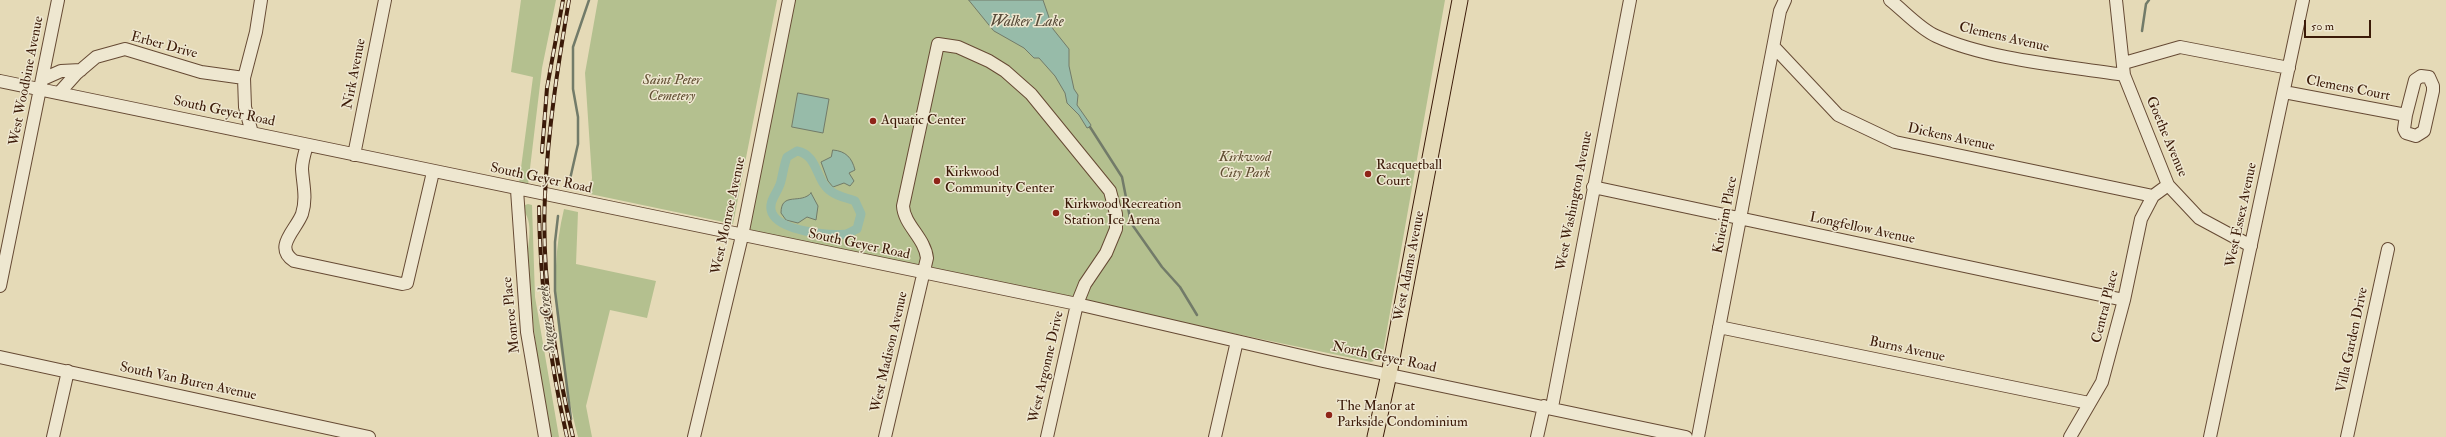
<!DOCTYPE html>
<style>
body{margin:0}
#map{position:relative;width:2446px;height:437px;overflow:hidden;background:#e5dab7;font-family:"IM FELL Double Pica",serif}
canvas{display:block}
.scale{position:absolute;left:2304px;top:20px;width:67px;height:18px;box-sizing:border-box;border:2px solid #3b1a08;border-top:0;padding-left:5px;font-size:12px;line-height:14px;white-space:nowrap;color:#3b1a08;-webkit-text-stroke:3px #eee7d0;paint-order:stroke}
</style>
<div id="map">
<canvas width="2446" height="437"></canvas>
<div class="scale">50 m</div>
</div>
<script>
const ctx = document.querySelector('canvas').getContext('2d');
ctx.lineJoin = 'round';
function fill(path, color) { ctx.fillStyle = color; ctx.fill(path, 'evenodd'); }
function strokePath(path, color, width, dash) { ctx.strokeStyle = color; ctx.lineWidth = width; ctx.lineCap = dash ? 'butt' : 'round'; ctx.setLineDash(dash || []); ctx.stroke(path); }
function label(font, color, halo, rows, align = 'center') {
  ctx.font = font + ' "IM FELL Double Pica",serif'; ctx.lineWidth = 3; ctx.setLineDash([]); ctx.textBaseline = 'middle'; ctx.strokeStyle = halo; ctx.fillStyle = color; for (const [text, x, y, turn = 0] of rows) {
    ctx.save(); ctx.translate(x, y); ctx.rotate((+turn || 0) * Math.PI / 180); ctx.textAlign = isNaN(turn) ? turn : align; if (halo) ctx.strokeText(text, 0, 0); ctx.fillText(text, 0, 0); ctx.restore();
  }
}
const green = new Path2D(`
 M 521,0 L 556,0 L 542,68 L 528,185 L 519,183 L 533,77 L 511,72 Z
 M 598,0 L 777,0 L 733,224 L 590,194 L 592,178 L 585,73 Z
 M 793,0 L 1445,0 L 1382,358 L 1371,362 L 757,234 L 749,228 Z
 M 528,204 L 532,205 L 535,297 L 559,437 L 549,437 C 541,380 532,324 527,267 C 526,248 535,227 524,211 L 525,205 Z
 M 564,209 L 578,212 L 576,264 L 656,281 L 647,318 L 610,310 L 586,406 L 592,437 L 578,437 C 560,364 546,283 564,209 Z`);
const water = new Path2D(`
 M 969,0 L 1043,0 L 1053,29 L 1069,49 L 1069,66 L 1074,89 L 1078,95 L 1077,105 L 1091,125 L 1090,127 L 1087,128 L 1079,115 L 1067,103 L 1065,93 L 1055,76 L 1039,58 L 1034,58 L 1024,48 L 994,31 Z
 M 798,93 L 829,99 L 823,133 L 792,127 Z
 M 833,150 C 846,151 852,158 855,170 L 849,173 L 854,181 L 850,186 L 844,183 L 833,187 L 828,181 L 821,162 L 831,157 Z
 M 811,193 L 818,206 L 816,220 L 807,217 L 798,223 L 786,220 L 781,213 C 781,191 801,205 811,193 Z`);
const stream = new Path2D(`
 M 2142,31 L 2146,4 L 2149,0
 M 1090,127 L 1122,177 L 1131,223 L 1162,267 L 1180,287 L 1197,315
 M 568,188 L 578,144 L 578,117 L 573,89 L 573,47 L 589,0
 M 558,216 L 555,242 L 555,291 L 571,419`);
const canal = new Path2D(`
 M 797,151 C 819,155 815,182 832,192 C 839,197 848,198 855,201 L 861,214 L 857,229 C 854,230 850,233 846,234 C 828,236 780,231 772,213 C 767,201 779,192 781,181 C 783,173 784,165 787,157 Z`);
const minor = new Path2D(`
 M 1890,0 C 1904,11 1920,29 1936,36 C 1988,60 2067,66 2124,75
 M 2116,0 L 2124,75 L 2168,185 L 2199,218 L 2251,246
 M 1774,47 L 1838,115 L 1895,142 L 2153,196
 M 2124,63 L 2180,47 L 2289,68
 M 43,79 L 61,71 L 81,70
 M 0,81 L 1077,304 L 1323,361 L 1686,437
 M 2284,92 L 2406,115 L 2404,129 L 2406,133 L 2416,136 L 2424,131 L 2433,91 L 2433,86 L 2429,77 L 2421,76 L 2415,80 L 2406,115
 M 59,93 L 76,74 L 96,57 L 125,49 L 201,72 L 244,78
 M 252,133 L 245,107 L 244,78 L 256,32 L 261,0
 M 307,145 C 305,152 302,161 302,169 C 303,185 307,198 302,214 C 296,230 273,247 294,261 L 402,284 L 407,283 L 433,172
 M 354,155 L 385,0
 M 1593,187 L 2124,300
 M 517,190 L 527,332 L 545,437
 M 0,286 L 58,0
 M 1719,327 L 2089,403
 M 0,357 L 369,437
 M 1552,407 L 1630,0
 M 53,437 L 68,371
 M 694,437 L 742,236 L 789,0
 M 885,437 L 927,258 C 925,238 904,225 903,206 L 938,44 L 958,47 L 989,61 L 1005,71 L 1031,94 L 1110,191 L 1116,214 L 1116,229 L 1106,253 L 1085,284 L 1077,304 L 1047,437
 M 1215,437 L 1237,341
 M 1537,437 L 1544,406
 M 1698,437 L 1780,11 L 1785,0
 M 2070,437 L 2102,382 L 2124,300 L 2141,219 L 2153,196 L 2168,185
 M 2210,437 L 2303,0
 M 2347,437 L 2388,249`);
const major = new Path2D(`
 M 1375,437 L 1389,374 L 1460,0`);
const rail = new Path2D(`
 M 569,0 C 558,65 548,129 545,195 C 541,276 555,359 573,437
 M 542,152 L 547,88 L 563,0
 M 539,207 C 540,287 549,359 567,437`);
const markers = [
 [873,121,4,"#8f2418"],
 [1368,174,4,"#8f2418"],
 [937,181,4,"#8f2418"],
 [1056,213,4,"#8f2418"],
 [1329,415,4,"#8f2418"]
];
const streetNames = [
 ["Clemens Avenue",2004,38,13],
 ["Erber Drive",164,46,15],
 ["Nirk Avenue",355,74,-79],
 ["West Woodbine Avenue",27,81,-79],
 ["Clemens Court",2348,89,11],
 ["South Geyer Road",224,112,12],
 ["Goethe Avenue",2166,137,67],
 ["Dickens Avenue",1951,138,12],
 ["South Geyer Road",541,179,12],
 ["West Washington Avenue",1575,201,-79],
 ["Knierim Place",1726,215,-79],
 ["West Essex Avenue",2242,215,-78],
 ["West Monroe Avenue",729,216,-78],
 ["Longfellow Avenue",1862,229,12],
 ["South Geyer Road",859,245,12],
 ["West Adams Avenue",1410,266,-79],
 ["Central Place",2106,307,-76],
 ["Monroe Place",512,315,-96],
 ["Villa Garden Drive",2353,340,-78],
 ["Burns Avenue",1907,350,12],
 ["West Madison Avenue",890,352,-77],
 ["North Geyer Road",1384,358,12],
 ["West Argonne Drive",1047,367,-77],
 ["South Van Buren Avenue",188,382,12]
];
const parkNames = [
 ["Saint Peter",672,81],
 ["Cemetery",672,97],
 ["Kirkwood",1245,158],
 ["City Park",1245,174]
];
const poiNames = [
 ["Aquatic Center",881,121],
 ["Racquetball",1376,166],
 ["Court",1376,182],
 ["Kirkwood",945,173],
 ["Community Center",945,189],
 ["Kirkwood Recreation",1064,205],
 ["Station Ice Arena",1064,221],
 ["The Manor at",1337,407],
 ["Parkside Condominium",1337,423]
];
const waterNames = [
 ["Walker Lake",1027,23],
 ["Sugar Creek",548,319,-96]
];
fill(green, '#b4c08f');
fill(water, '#97bba9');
strokePath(water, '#727b69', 1);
strokePath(stream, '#727b69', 2.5);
strokePath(canal, '#97bba9', 9);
strokePath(minor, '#664a34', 14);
strokePath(major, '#3b1a08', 17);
strokePath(minor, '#eee7d0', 12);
strokePath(major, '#e5dab7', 15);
strokePath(rail, '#3b1a08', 4);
strokePath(rail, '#eee7d0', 2.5, [8]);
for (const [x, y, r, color] of markers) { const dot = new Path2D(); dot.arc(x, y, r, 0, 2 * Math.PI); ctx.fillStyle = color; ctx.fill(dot); strokePath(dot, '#eee7d0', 1.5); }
label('14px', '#3b1a08', '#eee7d0', streetNames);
label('italic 14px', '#5f4c30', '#eee7d0', parkNames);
label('14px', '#3b1a08', '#eee7d0', poiNames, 'left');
label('italic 15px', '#574a38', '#eee7d0', waterNames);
</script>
